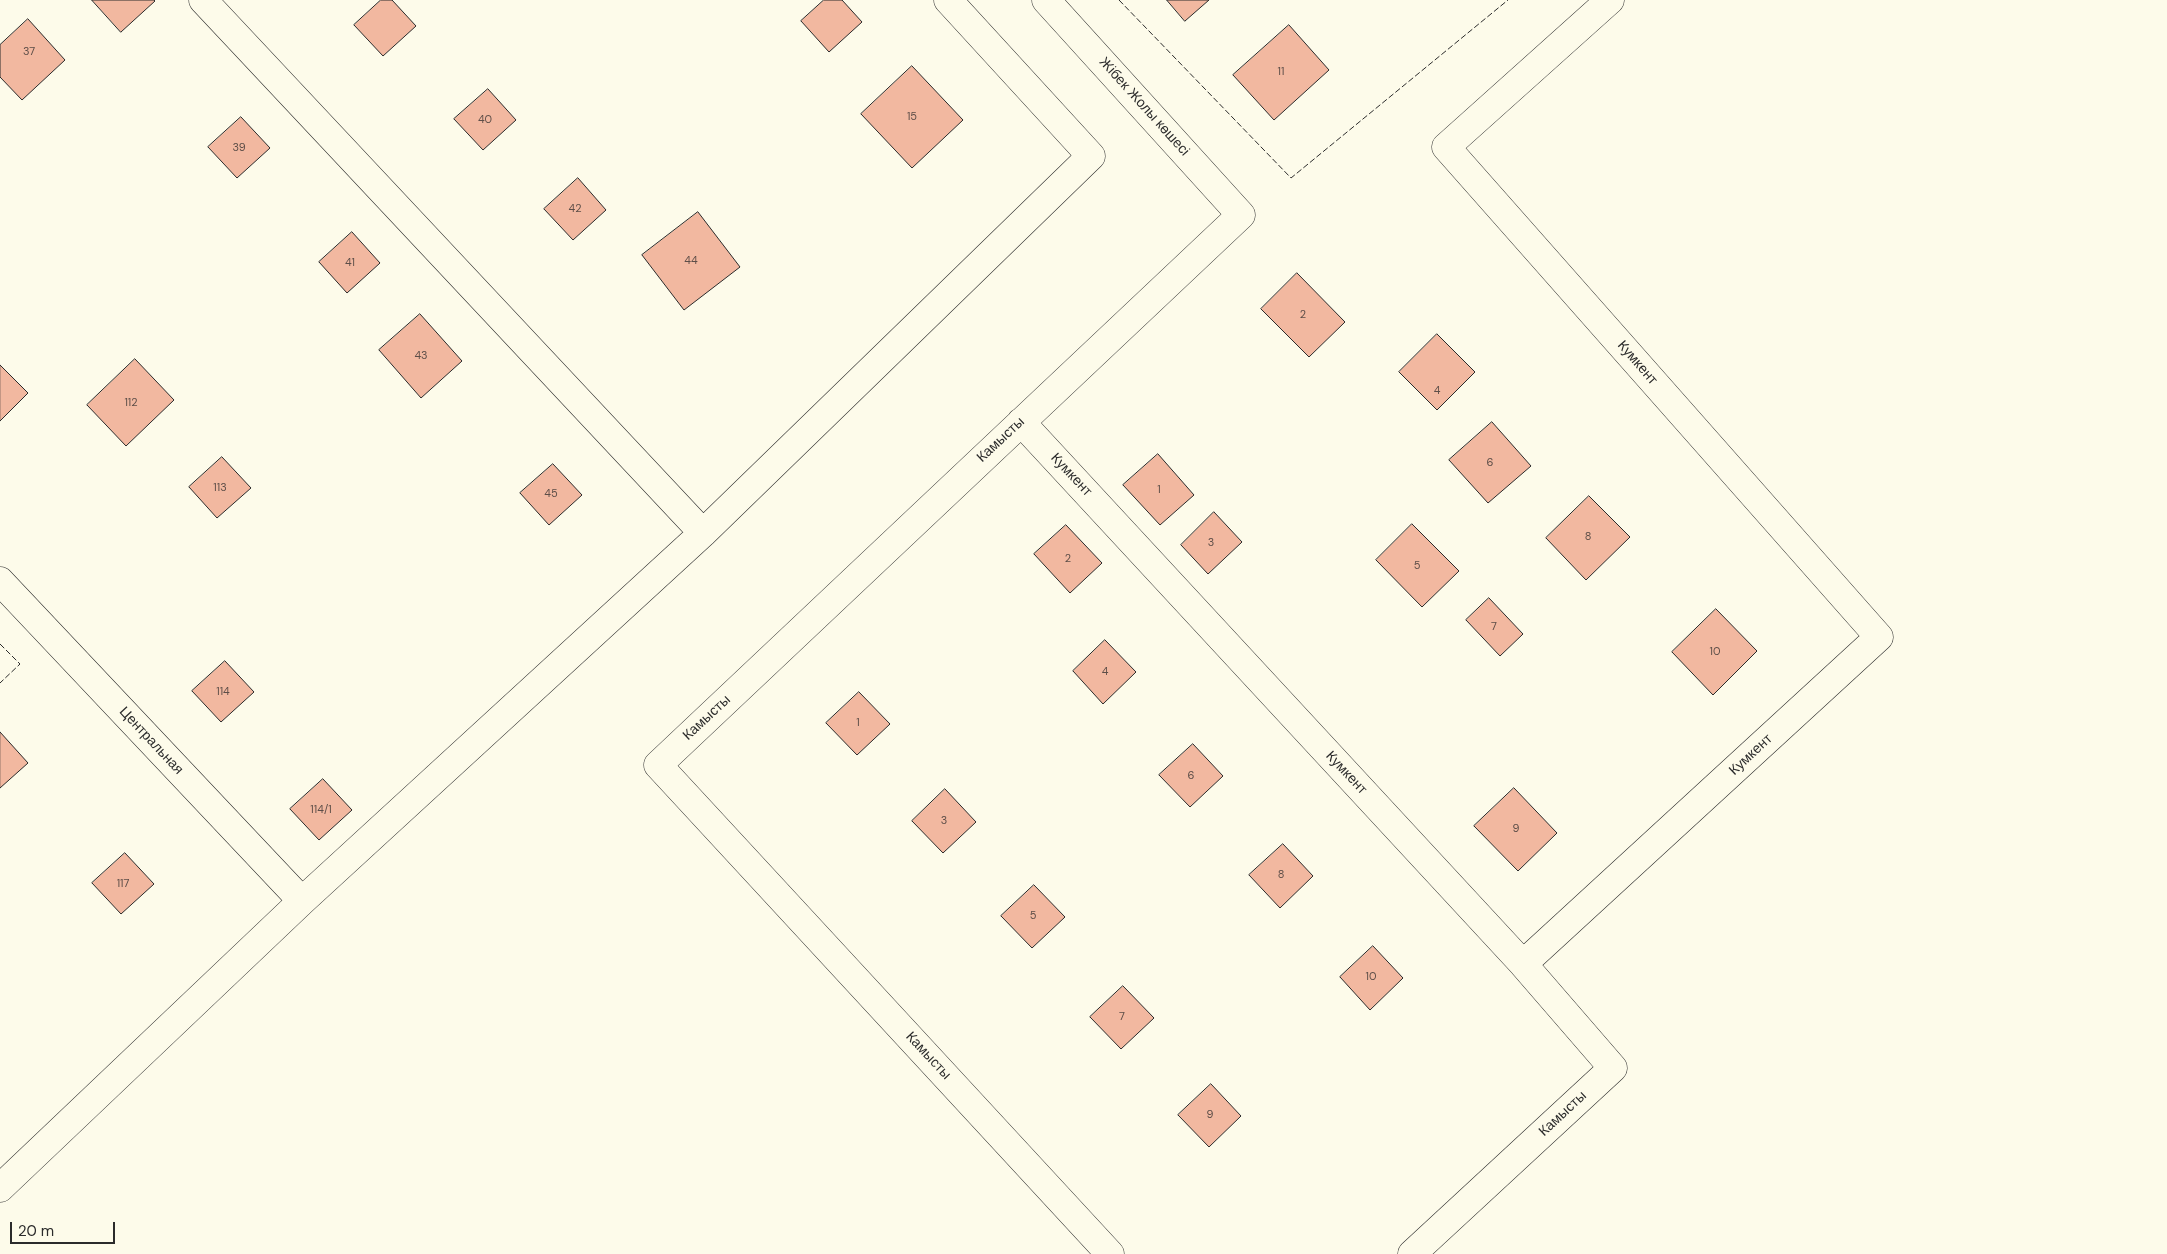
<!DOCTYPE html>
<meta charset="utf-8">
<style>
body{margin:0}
#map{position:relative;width:2167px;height:1254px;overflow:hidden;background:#fdfbea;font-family:"DM Sans",sans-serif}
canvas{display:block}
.scale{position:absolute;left:10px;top:1222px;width:105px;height:22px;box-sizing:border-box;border:2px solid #2b2b2b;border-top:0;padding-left:6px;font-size:15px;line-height:18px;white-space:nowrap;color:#2b2b2b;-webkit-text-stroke:4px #fdfbea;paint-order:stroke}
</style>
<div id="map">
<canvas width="2167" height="1254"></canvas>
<div class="scale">20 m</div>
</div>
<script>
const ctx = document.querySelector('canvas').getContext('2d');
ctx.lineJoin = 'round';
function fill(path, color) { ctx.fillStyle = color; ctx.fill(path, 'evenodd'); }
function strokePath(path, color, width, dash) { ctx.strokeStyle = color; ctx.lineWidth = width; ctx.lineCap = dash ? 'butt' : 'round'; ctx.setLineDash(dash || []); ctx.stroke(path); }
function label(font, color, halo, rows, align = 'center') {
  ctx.font = font + ' "DM Sans",sans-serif'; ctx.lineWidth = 4; ctx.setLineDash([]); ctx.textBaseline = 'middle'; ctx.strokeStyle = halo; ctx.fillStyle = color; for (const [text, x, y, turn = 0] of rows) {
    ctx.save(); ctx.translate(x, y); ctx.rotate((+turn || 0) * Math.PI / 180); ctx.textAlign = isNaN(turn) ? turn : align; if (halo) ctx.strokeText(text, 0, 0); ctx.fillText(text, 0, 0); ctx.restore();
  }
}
const building = new Path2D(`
 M 92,0 L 154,0 L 155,1 L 121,32 Z
 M 381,0 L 392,0 L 416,26 L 383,56 L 354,25 Z
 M 824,0 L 842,0 L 862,22 L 829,52 L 801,21 Z
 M 1167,0 L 1209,0 L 1185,21 Z
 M 28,19 L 65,60 L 22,100 L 0,77 L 0,45 Z
 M 1289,25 L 1329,70 L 1274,120 L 1233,75 Z
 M 912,66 L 963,120 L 912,168 L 861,114 Z
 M 488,89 L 516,120 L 483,150 L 454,119 Z
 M 241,117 L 270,148 L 237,178 L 208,147 Z
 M 578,178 L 606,210 L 573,240 L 544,209 Z
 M 698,212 L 740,267 L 684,310 L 642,255 Z
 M 352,232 L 380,263 L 347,293 L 319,262 Z
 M 1297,273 L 1345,322 L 1309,357 L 1261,309 Z
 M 420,314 L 462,361 L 421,398 L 379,350 Z
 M 1437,334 L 1475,372 L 1437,410 L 1399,372 Z
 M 135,359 L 174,400 L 126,446 L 87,405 Z
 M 0,365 L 28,393 L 0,421 Z
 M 1492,422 L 1531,466 L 1488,503 L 1449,460 Z
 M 1158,454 L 1194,495 L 1160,525 L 1123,485 Z
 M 222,457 L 251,488 L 217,518 L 189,487 Z
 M 553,464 L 582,495 L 549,525 L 520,493 Z
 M 1589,496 L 1630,537 L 1586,580 L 1546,538 Z
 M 1214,512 L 1242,542 L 1208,574 L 1181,545 Z
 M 1412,524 L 1459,571 L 1422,607 L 1376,560 Z
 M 1066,525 L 1102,563 L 1070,593 L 1034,554 Z
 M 1489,598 L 1523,634 L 1500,656 L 1466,620 Z
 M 1716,609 L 1757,651 L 1713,695 L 1672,652 Z
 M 1105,640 L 1136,672 L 1103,704 L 1073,671 Z
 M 225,661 L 254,692 L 221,722 L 192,691 Z
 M 859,692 L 890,724 L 857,755 L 826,723 Z
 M 0,732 L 28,763 L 0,788 Z
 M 1193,744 L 1223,776 L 1190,807 L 1159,775 Z
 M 323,779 L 352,810 L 319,840 L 290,809 Z
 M 1514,788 L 1557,833 L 1518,871 L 1474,826 Z
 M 945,789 L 976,822 L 943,853 L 912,821 Z
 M 1283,844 L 1313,876 L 1280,908 L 1249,875 Z
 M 125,853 L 154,884 L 121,914 L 92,883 Z
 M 1034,885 L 1065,917 L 1032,948 L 1001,916 Z
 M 1373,946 L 1403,978 L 1370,1010 L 1340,977 Z
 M 1123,986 L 1154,1018 L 1121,1049 L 1090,1017 Z
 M 1211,1084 L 1241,1116 L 1209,1147 L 1178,1115 Z`);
const minor = new Path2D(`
 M 203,0 L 703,533
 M 1046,0 L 1241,215 L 658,765 L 1110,1254
 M 1021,422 L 1523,964 L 1613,1068 L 1412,1254
 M 0,581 L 302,901
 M 1523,964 L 1879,637 L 1446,147 L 1610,0
 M 0,1188 L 302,901 L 703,533 L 1091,156 L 948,0`);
const fence = new Path2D(`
 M 1119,0 L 1291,178 L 1508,0
 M 0,644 L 20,664 L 0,683`);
const numberNames = [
 ["37",29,52],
 ["11",1281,72],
 ["15",912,117],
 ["40",485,120],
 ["39",239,148],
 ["42",575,209],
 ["44",691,261],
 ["41",350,263],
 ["2",1303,315],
 ["43",421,356],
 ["4",1437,391],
 ["112",131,403],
 ["6",1490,463],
 ["113",220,488],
 ["1",1159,490],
 ["45",551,494],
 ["8",1588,537],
 ["3",1211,543],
 ["2",1068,559],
 ["5",1417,566],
 ["7",1494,627],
 ["10",1715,652],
 ["4",1105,672],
 ["114",223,692],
 ["1",858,723],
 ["6",1191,776],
 ["114/1",321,810],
 ["3",944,821],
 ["9",1516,829],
 ["8",1281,875],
 ["117",123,884],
 ["5",1033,916],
 ["10",1371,977],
 ["7",1122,1017],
 ["9",1210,1115]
];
const streetNames = [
 ["Жібек Жолы көшесі",1144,107,48],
 ["Кумкент",1637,363,49],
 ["Камысты",1001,440,-43],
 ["Кумкент",1071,475,47],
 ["Камысты",707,718,-43],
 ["Центральная",151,741,47],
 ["Кумкент",1751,755,-43],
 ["Кумкент",1346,773,47],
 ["Камысты",928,1056,47],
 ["Камысты",1563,1114,-43]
];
fill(building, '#f2b8a0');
strokePath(building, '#2b2b2b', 1);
strokePath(minor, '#2b2b2b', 29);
strokePath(minor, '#fdfbea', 28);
strokePath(fence, '#2b2b2b', 1, [6, 2.5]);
label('11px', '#5d4e48', null, numberNames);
label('14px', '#2b2b2b', '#fdfbea', streetNames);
</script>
